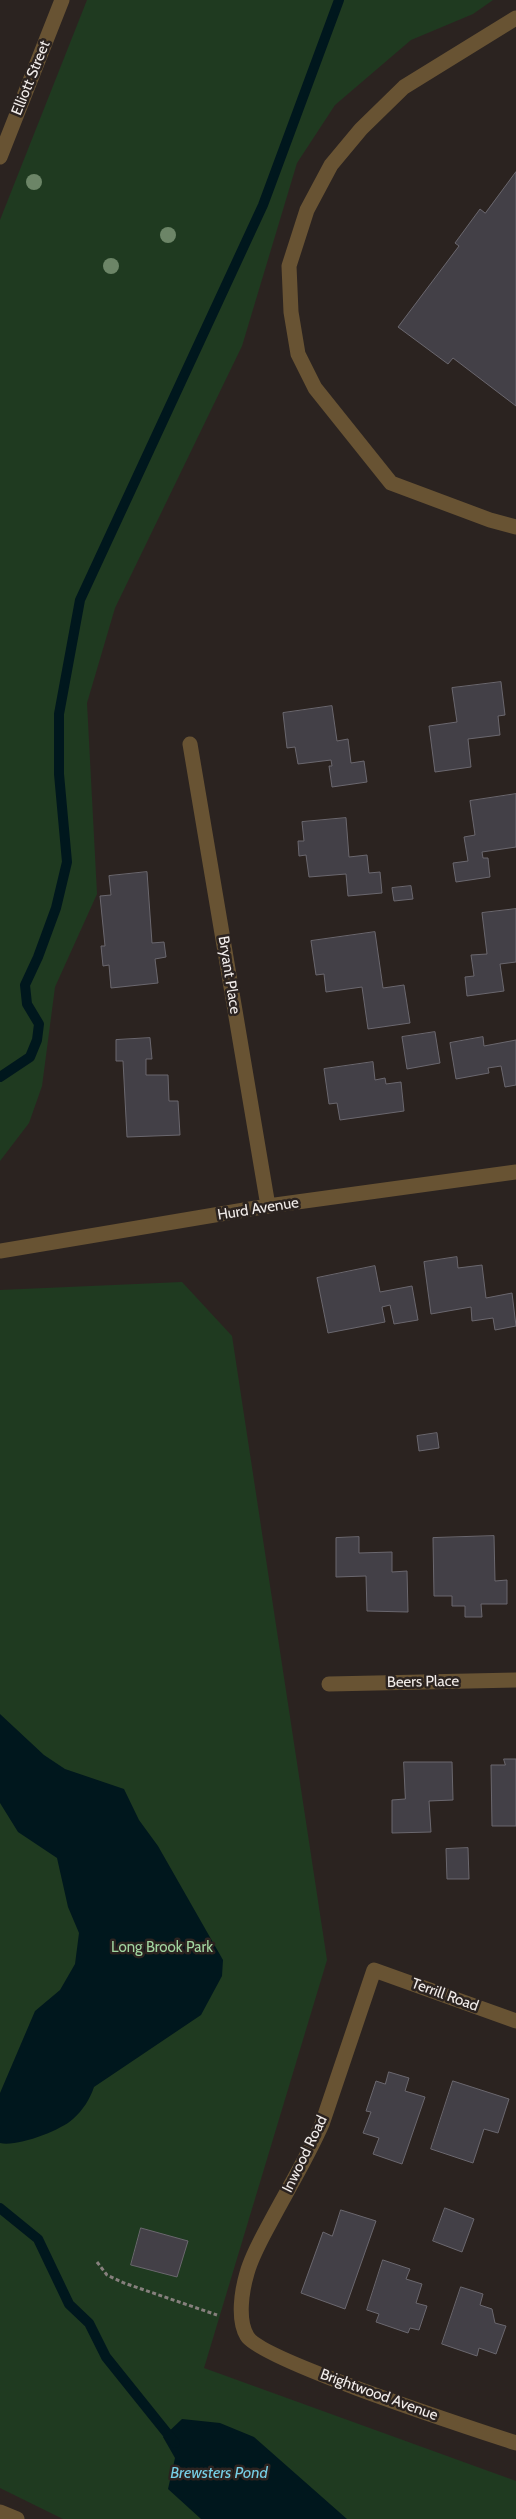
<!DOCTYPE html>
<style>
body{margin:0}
canvas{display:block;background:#2b2320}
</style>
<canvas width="516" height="2519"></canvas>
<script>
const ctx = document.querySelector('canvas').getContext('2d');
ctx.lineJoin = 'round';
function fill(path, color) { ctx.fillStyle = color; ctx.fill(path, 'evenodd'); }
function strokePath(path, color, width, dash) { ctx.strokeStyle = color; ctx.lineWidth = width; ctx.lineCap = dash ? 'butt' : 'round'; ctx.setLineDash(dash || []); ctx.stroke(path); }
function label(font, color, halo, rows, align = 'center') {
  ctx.font = font + ' Cabin,sans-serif'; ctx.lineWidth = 5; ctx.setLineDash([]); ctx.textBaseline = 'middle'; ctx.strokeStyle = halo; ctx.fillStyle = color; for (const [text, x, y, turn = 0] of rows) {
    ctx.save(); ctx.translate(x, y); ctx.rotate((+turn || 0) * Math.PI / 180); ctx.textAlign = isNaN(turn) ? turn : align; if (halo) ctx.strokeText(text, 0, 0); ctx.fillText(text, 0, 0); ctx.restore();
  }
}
const green = new Path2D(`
 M 87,0 L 493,0 L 473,14 L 411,40 L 335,105 L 297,163 L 242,346 L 115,608 L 87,703 L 97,894 L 55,987 L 42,1086 L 29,1123 L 0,1161 L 0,220 Z
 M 182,1282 L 232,1336 L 327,1960 L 204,2368 L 516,2481 L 516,2519 L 63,2519 L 0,2488 L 0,1290 Z`);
const water = new Path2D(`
 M 0,1714 L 44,1755 L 65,1769 L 124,1789 L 139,1820 L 158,1846 L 223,1960 L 222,1976 L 201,2015 L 94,2087 C 90,2099 83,2110 73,2119 C 60,2131 17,2147 0,2143 L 0,2093 L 35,2011 L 60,1990 L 75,1964 L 79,1933 L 68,1907 L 57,1858 L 18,1832 L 0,1803 Z
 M 182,2419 L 220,2423 L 254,2437 L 347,2519 L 201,2519 L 168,2489 L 175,2458 L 163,2437 Z`);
const stream = new Path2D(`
 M 0,1077 L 30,1057 L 37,1040 L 39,1024 L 27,1004 L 25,985 L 38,957 L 56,908 L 67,862 L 59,774 L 59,714 L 80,600 L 263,205 L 339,0
 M 0,2208 L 38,2239 L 69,2304 L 89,2323 L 106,2357 L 175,2443`);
const building = new Path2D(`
 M 516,172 L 516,406 L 453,358 L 448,364 L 398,327 L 459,246 L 455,243 L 480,209 L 485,213 Z
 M 501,682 L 505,715 L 498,716 L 500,735 L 468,739 L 471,767 L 435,772 L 429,726 L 457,722 L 452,688 Z
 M 332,706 L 337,741 L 348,739 L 351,763 L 364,761 L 367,782 L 332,787 L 329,766 L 332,766 L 331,760 L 298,764 L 295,747 L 287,748 L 283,713 Z
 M 516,794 L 516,847 L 482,852 L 483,858 L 488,858 L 490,877 L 456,882 L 453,863 L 468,861 L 464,837 L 475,835 L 470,801 Z
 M 346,818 L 349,857 L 367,855 L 369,873 L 380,872 L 382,893 L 348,896 L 346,874 L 309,877 L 306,855 L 299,856 L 298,841 L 304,841 L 302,822 Z
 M 147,872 L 152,943 L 164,942 L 166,957 L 155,959 L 158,983 L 111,988 L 109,965 L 103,966 L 101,946 L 105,946 L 100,896 L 111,895 L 109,876 Z
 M 411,886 L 413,899 L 394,901 L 392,888 Z
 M 516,909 L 516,962 L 500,964 L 504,991 L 467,996 L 465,977 L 474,976 L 471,955 L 487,954 L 482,913 Z
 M 375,932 L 383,988 L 404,985 L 410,1023 L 368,1029 L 362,987 L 326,992 L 324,974 L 316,975 L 311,941 Z
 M 435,1032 L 440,1063 L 407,1069 L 402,1037 Z
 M 483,1037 L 484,1046 L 516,1040 L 516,1085 L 505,1087 L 501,1066 L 488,1068 L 489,1073 L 456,1079 L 450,1043 Z
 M 150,1038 L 152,1059 L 146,1059 L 146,1075 L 168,1075 L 169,1101 L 178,1101 L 180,1135 L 127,1137 L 123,1061 L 116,1061 L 116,1040 Z
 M 373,1062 L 375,1080 L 385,1078 L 386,1084 L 401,1082 L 404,1111 L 340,1120 L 337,1103 L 329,1104 L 324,1069 Z
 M 457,1257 L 458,1268 L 482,1265 L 486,1298 L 512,1293 L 516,1326 L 495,1330 L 493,1318 L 472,1321 L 471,1307 L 431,1314 L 424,1262 Z
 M 375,1266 L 380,1292 L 412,1286 L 418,1320 L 394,1324 L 390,1305 L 382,1307 L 385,1322 L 328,1333 L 317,1278 Z
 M 437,1433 L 439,1448 L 419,1451 L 417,1436 Z
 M 494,1536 L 495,1581 L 507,1580 L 507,1604 L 481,1604 L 482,1617 L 465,1617 L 465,1606 L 452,1606 L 452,1596 L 434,1596 L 433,1538 Z
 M 359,1537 L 359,1553 L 392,1552 L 392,1572 L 407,1571 L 408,1612 L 367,1611 L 366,1576 L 336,1577 L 336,1538 Z
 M 504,1759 L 516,1759 L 516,1826 L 492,1826 L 491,1765 L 505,1765 Z
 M 404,1762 L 452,1762 L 453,1800 L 429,1801 L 431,1832 L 392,1833 L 392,1800 L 405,1799 Z
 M 468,1848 L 469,1879 L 447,1879 L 446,1849 Z
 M 389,2072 L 409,2078 L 405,2091 L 425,2097 L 402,2164 L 373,2154 L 379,2138 L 363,2133 L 371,2112 L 366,2111 L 376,2081 L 385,2084 Z
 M 453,2081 L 509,2099 L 498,2133 L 484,2129 L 473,2163 L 431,2149 Z
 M 445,2208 L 474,2219 L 462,2252 L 433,2241 Z
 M 341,2210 L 376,2221 L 345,2309 L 301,2293 L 323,2232 L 332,2236 Z
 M 141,2228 L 188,2241 L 177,2277 L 131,2265 Z
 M 383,2260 L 410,2269 L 406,2279 L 422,2284 L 416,2303 L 427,2306 L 419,2330 L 410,2328 L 408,2333 L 376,2322 L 379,2314 L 367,2310 Z
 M 461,2287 L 483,2294 L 480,2305 L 492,2309 L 495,2323 L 506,2326 L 496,2354 L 479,2348 L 477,2356 L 442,2344 Z`);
const path = new Path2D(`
 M 97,2262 L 107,2275 L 124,2283 L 217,2315`);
const service = new Path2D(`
 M 516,18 L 404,87 L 361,129 L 331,165 L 307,210 L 289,266 L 291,312 L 298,354 L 315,388 L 391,483 L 490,520 L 516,527`);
const minor = new Path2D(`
 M 0,157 L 62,0
 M 190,744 L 268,1206
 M 0,1251 L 268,1206 L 516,1172
 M 329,1684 L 516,1680
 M 516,2021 L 374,1970 L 322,2124 C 307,2158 288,2189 271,2221 C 262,2238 252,2255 247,2273 C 242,2290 237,2319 247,2336 C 260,2360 477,2430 516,2443
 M 0,2512 L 17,2519`);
const trees = [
 [34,182],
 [168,235],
 [111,266]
];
const streetNames = [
 ["Elliott Street",31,78,-68],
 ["Bryant Place",229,975,81],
 ["Hurd Avenue",258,1209,-9],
 ["Beers Place",423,1682,-1],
 ["Terrill Road",445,1995,20],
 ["Inwood Road",305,2154,-64],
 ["Brightwood Avenue",379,2395,20]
];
const parkNames = [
 ["Long Brook Park",162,1948]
];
const waterNames = [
 ["Brewsters Pond",219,2473]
];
fill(green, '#1f3a20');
fill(water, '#00171d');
strokePath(stream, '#00171d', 10);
fill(building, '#434047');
strokePath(building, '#6a676e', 1);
strokePath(path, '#86807d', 3, [4, 2.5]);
strokePath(service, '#685333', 15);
strokePath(minor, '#685333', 15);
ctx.fillStyle = '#6c8567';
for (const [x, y] of trees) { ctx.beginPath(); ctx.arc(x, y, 8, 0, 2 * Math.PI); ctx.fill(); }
label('15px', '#f1ecea', '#2b2320', streetNames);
label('15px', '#a2d6a1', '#2b2320', parkNames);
label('italic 16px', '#76cee5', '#2b2320', waterNames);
</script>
